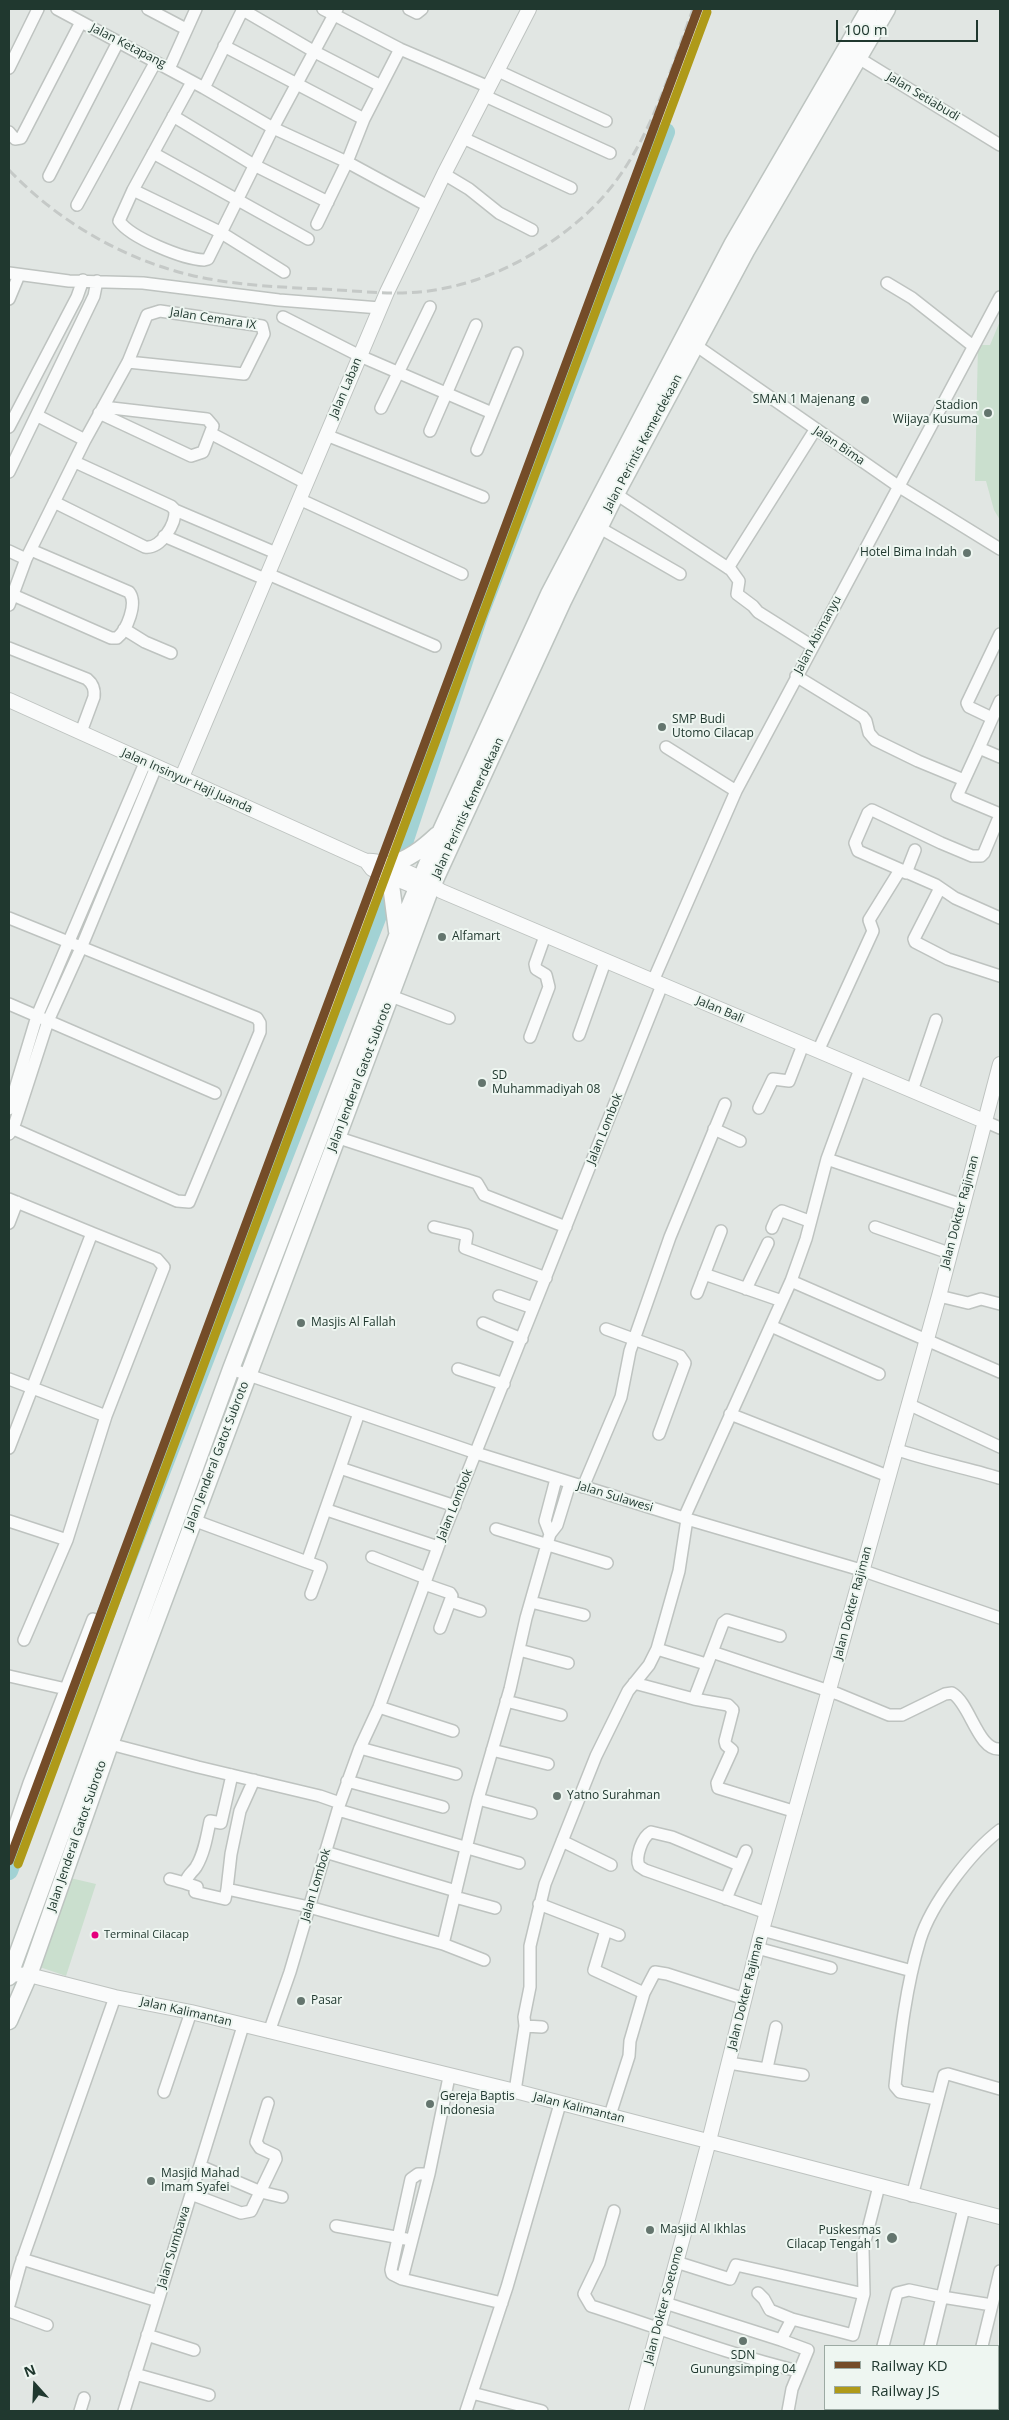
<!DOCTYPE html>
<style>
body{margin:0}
#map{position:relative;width:1009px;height:2420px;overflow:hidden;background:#e1e6e3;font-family:"Open Sans",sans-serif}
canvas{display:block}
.frame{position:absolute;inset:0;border:10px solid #20382f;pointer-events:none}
.legend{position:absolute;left:824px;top:2345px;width:175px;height:65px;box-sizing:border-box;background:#eef6f1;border:1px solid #9caaa3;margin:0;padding:6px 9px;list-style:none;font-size:15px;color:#20382f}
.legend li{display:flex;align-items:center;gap:10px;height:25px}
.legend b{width:25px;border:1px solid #9caaa3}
.north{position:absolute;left:10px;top:2360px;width:50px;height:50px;-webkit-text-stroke:4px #eef6f1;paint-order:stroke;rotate:340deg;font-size:14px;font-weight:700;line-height:20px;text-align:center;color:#20382f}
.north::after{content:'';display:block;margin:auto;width:18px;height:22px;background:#20382f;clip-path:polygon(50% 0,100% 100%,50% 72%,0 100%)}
.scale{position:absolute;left:836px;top:20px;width:142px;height:22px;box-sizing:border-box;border:2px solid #20382f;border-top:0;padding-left:6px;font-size:15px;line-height:18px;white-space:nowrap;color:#20382f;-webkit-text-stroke:4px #eef6f1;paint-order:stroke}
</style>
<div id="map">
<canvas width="1009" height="2420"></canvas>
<div class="frame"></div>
<ul class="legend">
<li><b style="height:6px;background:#744c28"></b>Railway KD</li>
<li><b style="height:6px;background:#af9a19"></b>Railway JS</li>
</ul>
<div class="north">N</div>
<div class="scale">100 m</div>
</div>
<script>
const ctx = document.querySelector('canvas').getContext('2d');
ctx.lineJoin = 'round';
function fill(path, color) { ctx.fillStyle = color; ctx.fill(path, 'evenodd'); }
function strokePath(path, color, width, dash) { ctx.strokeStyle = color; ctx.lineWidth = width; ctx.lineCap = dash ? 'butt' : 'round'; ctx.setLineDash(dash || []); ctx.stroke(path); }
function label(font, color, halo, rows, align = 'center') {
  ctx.font = font + ' "Open Sans",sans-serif'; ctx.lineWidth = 4; ctx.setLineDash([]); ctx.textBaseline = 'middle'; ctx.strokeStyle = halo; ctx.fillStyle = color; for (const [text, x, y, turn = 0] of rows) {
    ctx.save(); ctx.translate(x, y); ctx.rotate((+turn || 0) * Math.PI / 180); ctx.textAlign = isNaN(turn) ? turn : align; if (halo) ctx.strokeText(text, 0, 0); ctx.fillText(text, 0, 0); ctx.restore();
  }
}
const green = new Path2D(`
 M 1000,321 L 1000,520 L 994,510 L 986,481 L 975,481 L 978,345 L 990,345 Z
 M 66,1877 L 96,1884 L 66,1976 L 34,1965 Z`);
const river = new Path2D(`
 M 398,861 L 480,613 L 666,132
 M 9,1871 L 95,1642 L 386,895`);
const minor = new Path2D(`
 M 57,9 L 204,88 L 273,128 L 347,162 L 428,206
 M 148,9 L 186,29
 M 323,9 L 400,49 L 489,87
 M 409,9 L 417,13 L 422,9
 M 243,10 L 315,52 L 381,86
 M 224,46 L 364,119
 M 852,54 L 1000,145
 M 9,68 L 38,9
 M 169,69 L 196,9
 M 498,71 L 606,121
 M 192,82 L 133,190 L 119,221 C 131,238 183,259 204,260 L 208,259 L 273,128 L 337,9
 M 204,88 L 243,9
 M 485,96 L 610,153
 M 173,116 L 254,165 L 328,202
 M 9,132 L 15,139 L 21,138 L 81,22
 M 463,138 L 571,188
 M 153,153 L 308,239
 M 444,174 L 469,189 L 499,213 L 532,230
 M 49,176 L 118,42
 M 133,190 L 220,232 L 284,272
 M 77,205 L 155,63
 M 317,224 L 347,162 L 364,119 L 400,49
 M 9,273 L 69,281 L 143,283 L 279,300 L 380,308
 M 887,283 L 912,298 L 973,346
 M 9,299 L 19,275
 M 283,317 L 360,356 L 492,413
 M 691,342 L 898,486 L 1000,549
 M 381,408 L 430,307
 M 99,413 L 191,456 L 203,452 L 213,426 L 207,419 L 103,407
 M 38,416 L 85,440
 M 9,427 L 77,297 L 83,280
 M 430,431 L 476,325
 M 212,434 L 306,483
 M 326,435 L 483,497
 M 477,450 L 517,353
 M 9,472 L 94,296 L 97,281
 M 616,494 L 731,570 L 739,581 L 737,594 L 753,606 L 758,612 L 812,646
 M 299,499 L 462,574
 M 54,502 L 145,547 C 161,549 176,524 175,510 L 171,506 L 75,462
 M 175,510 L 276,553
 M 600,528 L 680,574
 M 164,536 L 265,579
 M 9,551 L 26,559
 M 728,568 L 815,430
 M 268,574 L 435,646
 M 13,595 L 111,638 L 117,638 C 127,630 138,603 129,592 L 31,550
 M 9,605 L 26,559 L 85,440 L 128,362 L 147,315 L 160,311 L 262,326 L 264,334 L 244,374 L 128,362
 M 124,629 L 145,642 L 171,653
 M 9,648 L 87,679 C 93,684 95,689 94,697 L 81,732
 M 796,676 L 863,717 L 866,721 L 869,733 L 875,740 L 918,761 L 964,780
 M 1000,701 L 979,748 L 1000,757
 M 992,718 L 969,707 L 967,703 L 1000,634
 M 666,747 L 736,791
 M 979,748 L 957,796 L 1000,814
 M 1000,815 L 984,853 L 981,856 L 972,856 L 941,843 L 872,810 L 868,813 L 855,843 L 858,851 L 936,885 L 955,898 L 1000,918
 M 906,873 L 915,850
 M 940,888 L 914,939 L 915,942 L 948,959 L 1000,976
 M 9,918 L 257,1018 L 260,1023 L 260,1032 L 189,1202 L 177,1201 L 9,1127
 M 653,981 L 736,791 L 1000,297
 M 391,996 L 449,1018
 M 9,1004 L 215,1093
 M 579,1035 L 605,962
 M 530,1037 L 549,987 L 546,975 L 536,969 L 535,964 L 545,936
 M 818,1051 L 873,931 L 869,920 L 900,870
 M 912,1091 L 936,1020
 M 759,1108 L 773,1079 L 789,1081 L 803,1045
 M 9,1109 L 37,1016 L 145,763
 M 984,1121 L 1000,1128
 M 714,1129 L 740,1141
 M 9,1134 L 13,1129 L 48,1021 L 81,948 L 156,767
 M 336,1137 L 477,1183 L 484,1195 L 566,1227
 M 827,1159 L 962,1205
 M 9,1199 L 92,1233 L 9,1448
 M 9,1223 L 17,1202
 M 434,1227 L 467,1235 L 465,1248 L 546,1278
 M 875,1227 L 949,1253
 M 772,1228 L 778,1214 L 782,1211 L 809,1221
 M 92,1233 L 157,1259 L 164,1267 L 106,1416
 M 704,1274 L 782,1301
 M 791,1281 L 1000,1372
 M 746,1289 L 768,1243
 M 697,1293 L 721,1231
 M 499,1296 L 533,1308
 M 939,1296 L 968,1303 L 981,1299 L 1000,1304
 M 483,1323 L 522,1339
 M 771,1326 L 879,1374
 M 606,1329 L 680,1356 L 685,1363 L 659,1434
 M 231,1369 L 476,1453 L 687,1519 L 861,1570 L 1000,1618
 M 458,1369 L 504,1384
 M 9,1379 L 106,1416 L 67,1540 L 9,1521
 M 908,1404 L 1000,1447
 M 730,1414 L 888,1476
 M 895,1449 C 929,1461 964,1467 999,1478
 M 340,1468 L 359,1413
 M 556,1479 L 545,1521 L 550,1534 L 557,1525 L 570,1483
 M 583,1487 L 621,1397 L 630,1351 L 670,1237 L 725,1104
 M 327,1510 L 438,1547
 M 684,1518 L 791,1281 L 806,1239 L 827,1159 L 860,1069
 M 193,1520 L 307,1562
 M 496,1529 L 607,1563
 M 372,1557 L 426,1578
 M 424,1584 L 450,1593 L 452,1596 L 440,1628
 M 311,1594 L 321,1567 L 307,1562 L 340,1468 L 455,1506
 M 450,1601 L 480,1611
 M 531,1602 L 584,1615
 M 24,1640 L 67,1540
 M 657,1649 L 706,1664
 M 519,1650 L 568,1663
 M 712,1652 L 723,1623 L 727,1620 L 780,1636
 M 9,1676 L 66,1689
 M 634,1683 L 694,1699 L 712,1652 L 838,1694 L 889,1715 L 902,1715 L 945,1694 L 952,1693 C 970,1703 978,1751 1000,1749
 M 694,1699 L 728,1705 L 733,1710 L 725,1741 L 726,1745 L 732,1750 L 717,1783 L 718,1788 L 796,1812
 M 506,1701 L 561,1715
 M 379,1707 L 453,1731
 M 110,1744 L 198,1767 L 320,1796 L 340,1803
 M 360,1748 L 456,1774
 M 492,1750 L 548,1764
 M 254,1780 L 240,1811 L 231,1854 L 227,1889 L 309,1907 L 443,1944 L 484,1960
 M 347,1781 L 443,1807
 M 478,1799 L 531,1813
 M 338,1810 L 519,1863
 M 562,1841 L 611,1865
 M 9,1842 L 29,1783 L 93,1619
 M 325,1852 L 456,1891
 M 739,1865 L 672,1837 L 651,1832 C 642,1837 635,1857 639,1866 L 645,1870 L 767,1913
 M 170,1879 L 185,1883 C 188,1874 192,1873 196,1867 C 204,1854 207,1836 210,1821 L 221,1823 L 232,1775
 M 185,1883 L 197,1887 L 195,1892 L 225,1899 L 227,1889
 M 455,1897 L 495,1908
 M 726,1899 L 746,1851
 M 539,1904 L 619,1935
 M 606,1930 L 594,1970 L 644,1993
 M 762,1930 L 912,1971
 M 443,1944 L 478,1799 L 510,1689 L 526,1618 L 550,1534
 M 757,1948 L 831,1968
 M 525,2026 L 542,2027
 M 269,2032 L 290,1972 L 340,1803 L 360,1748 L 379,1707 L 438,1547 L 662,985
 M 729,2063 L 803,2075
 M 767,2068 L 776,2027
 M 515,2091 L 525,2026 L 524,2017 L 530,1987 L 530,1946 L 545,1884 L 596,1756 L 628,1691 L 649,1665 L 657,1649 L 679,1571 L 687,1519
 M 164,2092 L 191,2012
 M 936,2099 L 900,2092 L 895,2086 C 900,2038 906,1986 920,1940 C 931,1904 971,1852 1000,1830
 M 610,2115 L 629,2056 L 630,2041 L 644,1993 L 655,1972 L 667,1974 L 745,1999
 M 200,2166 L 261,2192 L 282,2197
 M 429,2174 L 418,2174 L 411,2179 L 391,2270 L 392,2274 L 402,2279 L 502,2303
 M 191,2194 L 241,2213 L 251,2211 L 276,2159 L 275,2155 L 260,2148 L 256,2142 L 268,2103
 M 912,2196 L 944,2075 L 948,2074 L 1000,2089
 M 614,2211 L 599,2263 L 584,2294 L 591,2306 C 660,2328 728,2354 798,2371
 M 336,2226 L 406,2239
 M 22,2259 L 158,2301
 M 676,2262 L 730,2279 L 736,2265 L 864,2294
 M 402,2279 L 429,2174 L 449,2077
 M 758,2293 L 764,2299 L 770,2310 L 792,2319
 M 665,2303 L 781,2340 L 792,2319 L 853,2335 L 864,2294 L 863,2249 L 879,2186
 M 9,2305 L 20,2266 L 115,1997
 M 9,2311 L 47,2325
 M 147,2335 L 194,2350
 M 781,2340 L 808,2350 L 792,2389 L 788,2411
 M 883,2346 L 897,2293 L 909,2290 L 942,2297 L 964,2208
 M 930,2346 L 942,2297 L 992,2305 L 1000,2271
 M 982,2346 L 992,2305
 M 135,2374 L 209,2395
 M 472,2393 L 542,2411
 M 951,2409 L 963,2411
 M 80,2411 L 84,2398
 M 124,2411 L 243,2026
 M 466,2411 L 507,2287 L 560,2104
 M 852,2411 L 855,2409
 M 866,2411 L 867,2409
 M 914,2411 L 915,2409`);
const tertiary = new Path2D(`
 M 9,700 L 366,861 L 372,869 L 423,890
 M 182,777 L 387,292 L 444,174 L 529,9
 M 366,861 C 383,858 427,880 441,891 L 984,1121
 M 10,1974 L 29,1975 L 115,1997 L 191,2012 L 515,2091 L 1000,2217
 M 636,2411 L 709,2141 L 760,1937 L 939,1296 L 1000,1064`);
const secondary = new Path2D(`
 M 389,865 C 409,859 422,849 437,835
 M 390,877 L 397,931
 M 9,1977 L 231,1369 L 397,936 L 440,833 L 549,594 L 733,243 L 869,9
 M 9,2021 L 29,1975 L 110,1744 L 429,893 L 563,601 L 616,494 L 746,251 L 887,9`);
const rail = new Path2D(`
 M 9,170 C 58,221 121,258 190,275 C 232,285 277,287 320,289 C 346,290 372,293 398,293 C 466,293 532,262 583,217 C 645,162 665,84 693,9`);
const rail1 = new Path2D(`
 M 9,1861 L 698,9`);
const rail2 = new Path2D(`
 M 18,1864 L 707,12`);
const markers = [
 [865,400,5,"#64756e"],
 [988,413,5,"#64756e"],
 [967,553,5,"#64756e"],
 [662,727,5,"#64756e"],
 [442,937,5,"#64756e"],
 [482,1083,5,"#64756e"],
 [301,1323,5,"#64756e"],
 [557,1796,5,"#64756e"],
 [95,1935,4.5,"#e5007d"],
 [301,2001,5,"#64756e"],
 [430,2104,5,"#64756e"],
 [151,2181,5,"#64756e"],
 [650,2230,5,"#64756e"],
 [892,2238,6,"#64756e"],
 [743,2341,5,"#64756e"]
];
const busNames = [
 ["Terminal Cilacap",104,1935]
];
const streetNames = [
 ["Jalan Ketapang",128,46,27],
 ["Jalan Setiabudi",923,97,31],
 ["Jalan Cemara IX",213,319,9],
 ["Jalan Laban",346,388,-67],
 ["Jalan Perintis Kemerdekaan",643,443,-62],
 ["Jalan Bima",839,446,34],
 ["Jalan Abimanyu",818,635,-62],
 ["Jalan Insinyur Haji Juanda",187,781,24],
 ["Jalan Perintis Kemerdekaan",468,808,-65],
 ["Jalan Bali",720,1010,23],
 ["Jalan Jenderal Gatot Subroto",360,1077,-69],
 ["Jalan Lombok",605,1129,-68],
 ["Jalan Dokter Rajiman",960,1212,-75],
 ["Jalan Jenderal Gatot Subroto",217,1456,-69],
 ["Jalan Sulawesi",615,1497,17],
 ["Jalan Lombok",455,1505,-68],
 ["Jalan Dokter Rajiman",853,1603,-75],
 ["Jalan Jenderal Gatot Subroto",77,1836,-71],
 ["Jalan Lombok",316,1885,-73],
 ["Jalan Dokter Rajiman",746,1993,-76],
 ["Jalan Kalimantan",186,2012,13],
 ["Jalan Kalimantan",579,2108,14],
 ["Jalan Sumbawa",174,2247,-73],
 ["Jalan Dokter Soetomo",664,2305,-75]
];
const poiNames = [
 ["SMAN 1 Majenang",855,400,"right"],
 ["Stadion",978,406,"right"],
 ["Wijaya Kusuma",978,420,"right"],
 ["Hotel Bima Indah",957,553,"right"],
 ["SMP Budi",672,720],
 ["Utomo Cilacap",672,734],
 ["Alfamart",452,937],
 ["SD",492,1076],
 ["Muhammadiyah 08",492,1090],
 ["Masjis Al Fallah",311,1323],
 ["Yatno Surahman",567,1796],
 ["Pasar",311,2001],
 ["Gereja Baptis",440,2097],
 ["Indonesia",440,2111],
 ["Masjid Mahad",161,2174],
 ["Imam Syafei",161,2188],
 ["Masjid Al Ikhlas",660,2230],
 ["Puskesmas",881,2231,"right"],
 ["Cilacap Tengah 1",881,2245,"right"],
 ["SDN",743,2356,"center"],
 ["Gunungsimping 04",743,2370,"center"]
];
fill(green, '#cadfce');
strokePath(river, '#a2d2d4', 18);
strokePath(minor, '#bec3c0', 14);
strokePath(tertiary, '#bec3c0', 16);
strokePath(secondary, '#bdc4c0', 19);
strokePath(minor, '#fafbfb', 11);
strokePath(tertiary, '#fafbfb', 14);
strokePath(secondary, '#fafbfb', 16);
strokePath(rail, '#c5c9c7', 3, [10, 5]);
strokePath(rail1, '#744c28', 9);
strokePath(rail2, '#af9a19', 9);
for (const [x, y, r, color] of markers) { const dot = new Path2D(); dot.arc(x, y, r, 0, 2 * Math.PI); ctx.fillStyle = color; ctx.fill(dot); strokePath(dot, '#eef6f1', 2); }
label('11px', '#20382f', '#eef6f1', busNames, 'left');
label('12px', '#20382f', '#eef6f1', streetNames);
label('12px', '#20382f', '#eef6f1', poiNames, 'left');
</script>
